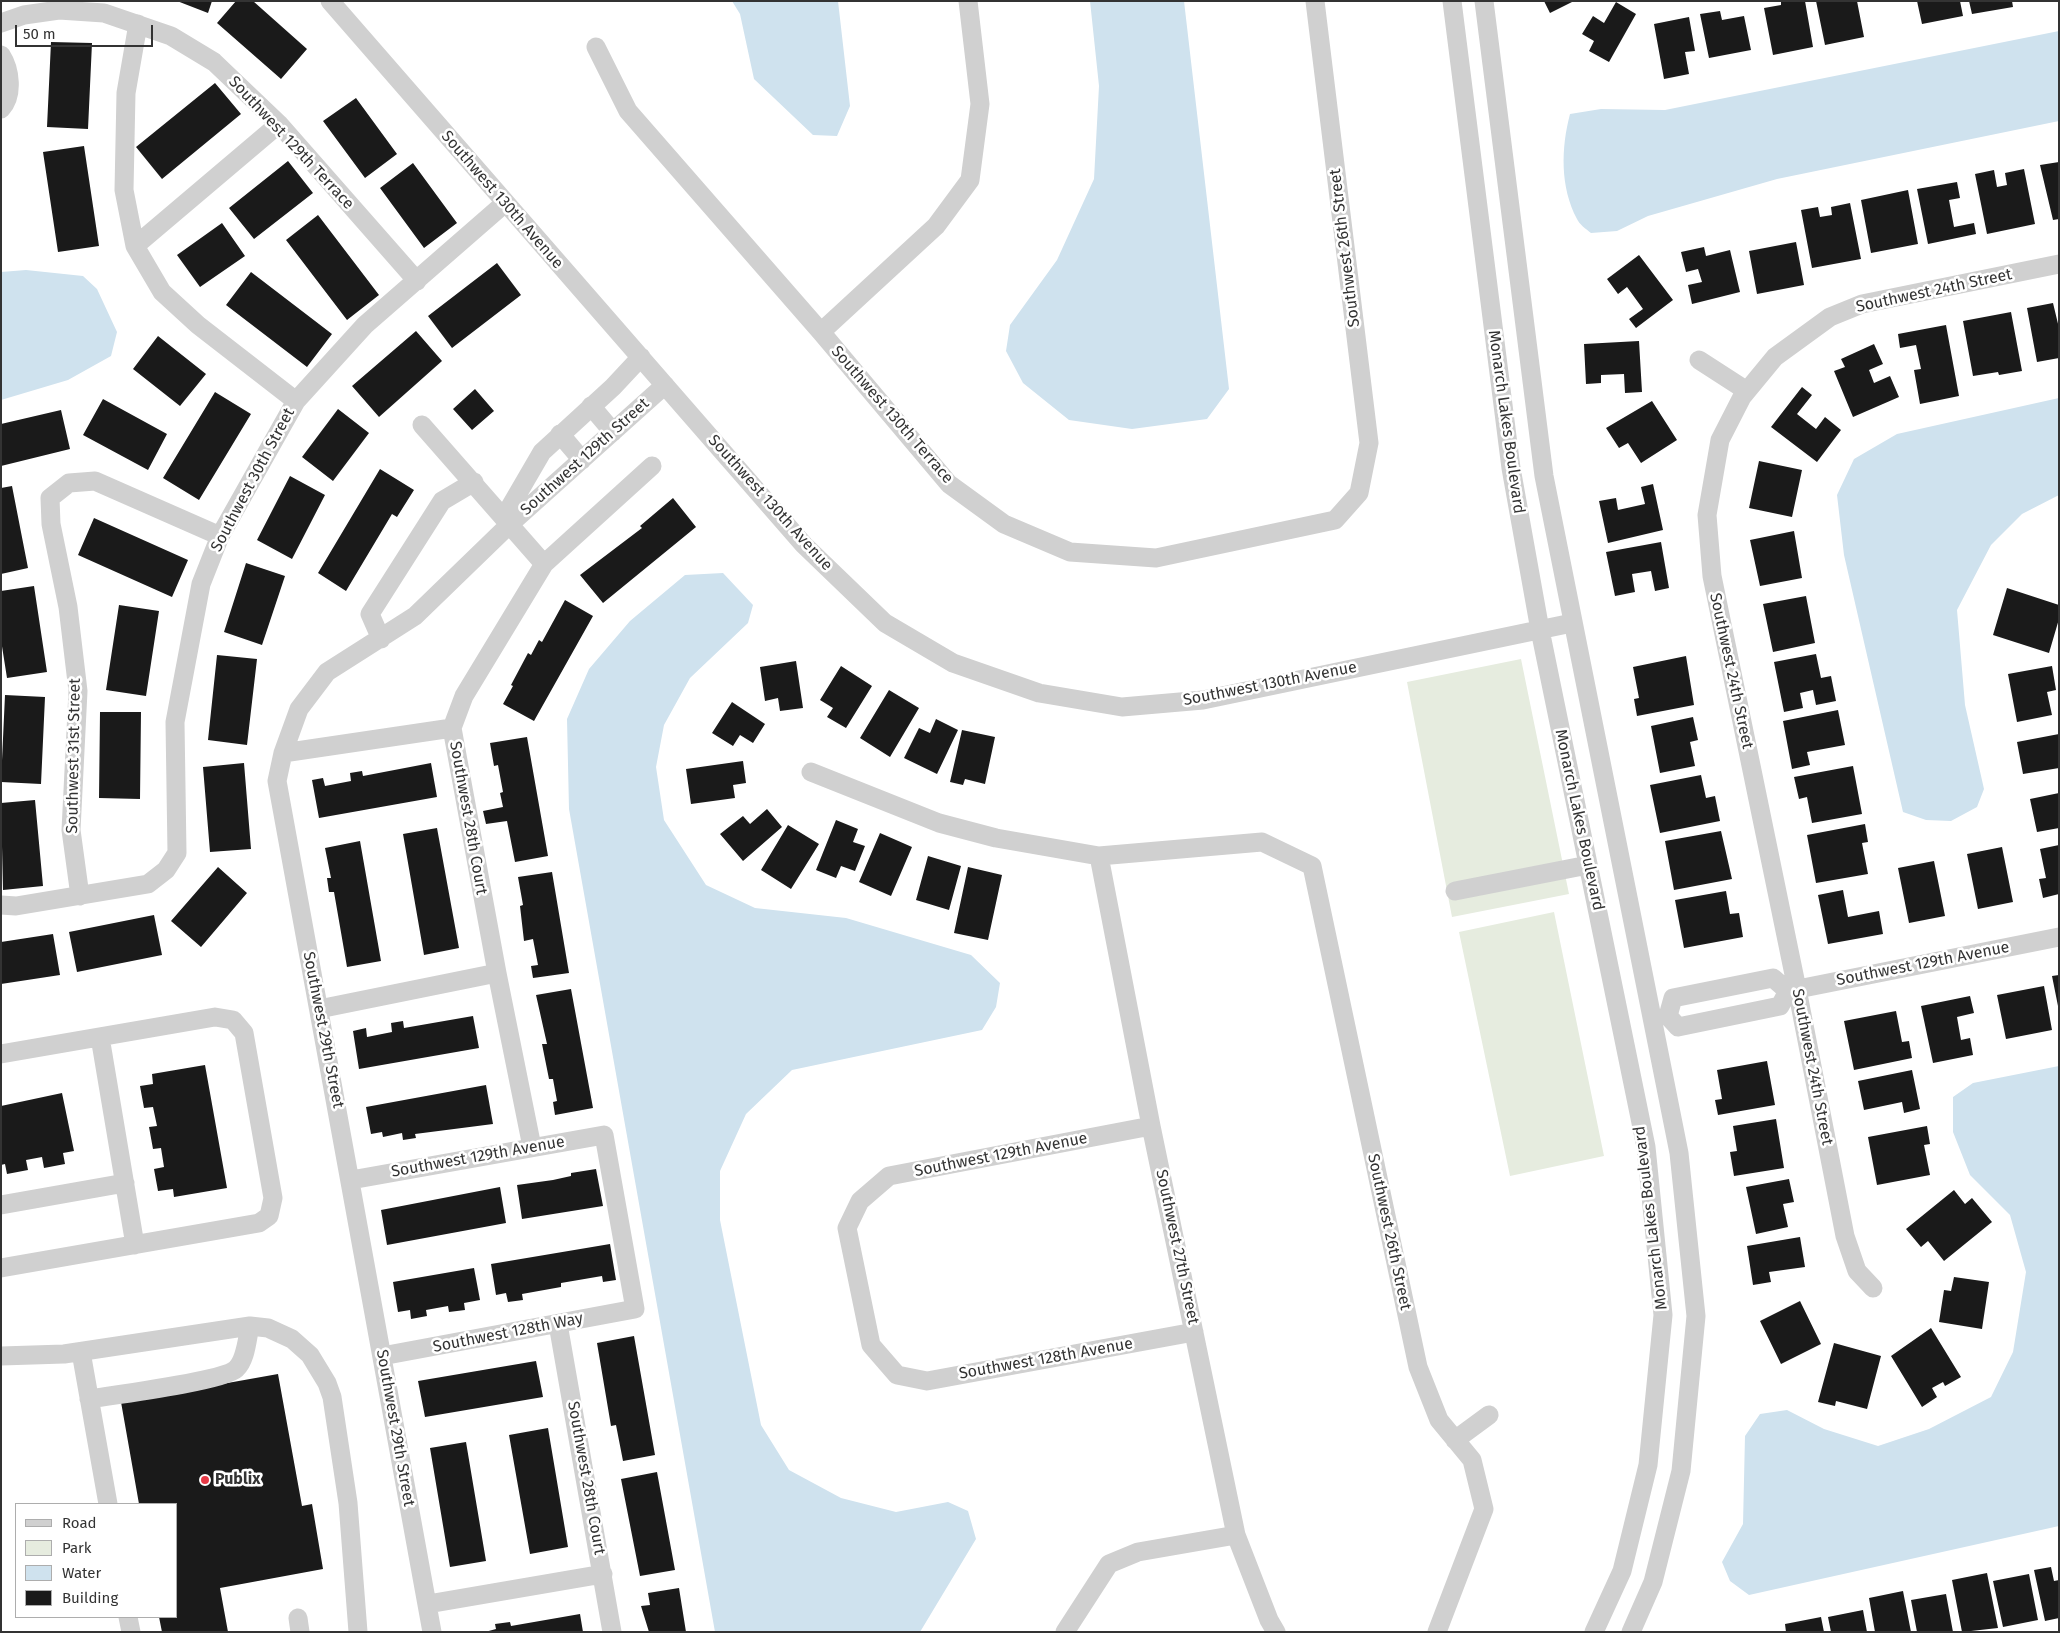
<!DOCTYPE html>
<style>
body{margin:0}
#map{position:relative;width:2060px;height:1633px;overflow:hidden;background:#fff;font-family:"Fira Sans",sans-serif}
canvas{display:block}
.frame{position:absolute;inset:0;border:2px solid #333;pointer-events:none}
.legend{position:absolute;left:15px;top:1503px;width:162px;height:115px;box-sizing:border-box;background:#fff;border:1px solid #adadad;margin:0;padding:6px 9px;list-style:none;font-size:15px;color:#333}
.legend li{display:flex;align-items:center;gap:10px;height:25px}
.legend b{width:25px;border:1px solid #adadad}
.scale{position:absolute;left:15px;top:25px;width:138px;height:22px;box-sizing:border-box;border:2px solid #333;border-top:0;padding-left:6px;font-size:15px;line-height:18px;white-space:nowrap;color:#333;-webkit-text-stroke:4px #fff;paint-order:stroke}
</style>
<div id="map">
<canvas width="2060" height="1633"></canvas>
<div class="frame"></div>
<ul class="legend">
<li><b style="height:6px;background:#d0d0d0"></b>Road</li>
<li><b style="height:14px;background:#e6ecdf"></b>Park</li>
<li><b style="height:14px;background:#cfe2ee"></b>Water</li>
<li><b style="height:14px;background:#1a1a1a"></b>Building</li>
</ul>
<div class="scale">50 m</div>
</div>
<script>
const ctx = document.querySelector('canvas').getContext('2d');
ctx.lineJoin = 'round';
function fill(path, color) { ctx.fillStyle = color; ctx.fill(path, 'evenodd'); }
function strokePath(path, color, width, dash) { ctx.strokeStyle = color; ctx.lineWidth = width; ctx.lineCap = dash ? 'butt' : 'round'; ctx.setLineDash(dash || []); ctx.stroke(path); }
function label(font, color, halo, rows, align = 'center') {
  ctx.font = font + ' "Fira Sans",sans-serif'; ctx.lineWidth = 5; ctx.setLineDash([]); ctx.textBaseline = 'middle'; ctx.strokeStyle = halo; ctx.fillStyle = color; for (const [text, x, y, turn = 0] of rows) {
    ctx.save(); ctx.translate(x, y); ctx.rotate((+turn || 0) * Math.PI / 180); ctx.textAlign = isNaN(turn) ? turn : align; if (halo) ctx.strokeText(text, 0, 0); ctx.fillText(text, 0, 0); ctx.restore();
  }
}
const green = new Path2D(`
 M 1521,659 L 1569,894 L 1452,917 L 1407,682 Z
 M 1554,912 L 1604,1156 L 1510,1176 L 1459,932 Z`);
const water = new Path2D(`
 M 732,1 L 838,1 L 850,106 L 837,136 L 813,135 L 754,79 L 740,14 Z
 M 1090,1 L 1184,1 L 1229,389 L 1207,419 L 1132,429 L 1069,420 L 1023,383 L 1006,351 L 1010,325 L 1057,260 L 1094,179 L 1099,86 Z
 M 2059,31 L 2059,121 L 1777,179 L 1648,216 L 1617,231 L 1591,233 C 1586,229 1579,224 1577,219 C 1560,187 1561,148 1570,114 L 1601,109 L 1665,110 Z
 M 26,270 L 83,276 L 97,289 L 117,332 L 111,356 L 68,380 L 1,400 L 1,272 Z
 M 2059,398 L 2059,495 L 2022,514 L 1991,545 L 1957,610 L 1965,705 L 1984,789 L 1977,807 L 1951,821 L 1926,820 L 1903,812 L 1844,555 L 1837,495 L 1854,459 L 1897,434 Z
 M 723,573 L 753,605 L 748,623 L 690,678 L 664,725 L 656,767 L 664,820 L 706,885 L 755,908 L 846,918 L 971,955 L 1000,983 L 996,1007 L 982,1030 L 792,1070 L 746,1114 L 720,1171 L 720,1220 L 761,1425 L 789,1470 L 841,1498 L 896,1512 L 948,1502 L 968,1511 L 976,1539 L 920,1632 L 715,1632 L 569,809 L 567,719 L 589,669 L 630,621 L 685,575 Z
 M 2059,1066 L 2059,1526 L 1749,1595 L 1730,1581 L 1722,1562 L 1743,1524 L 1745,1436 L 1760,1414 L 1787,1410 L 1824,1429 L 1878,1446 L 1929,1429 L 1991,1397 L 2013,1352 L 2026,1272 L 2010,1215 L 1970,1175 L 1953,1132 L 1953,1097 L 1973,1083 Z`);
const building = new Path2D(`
 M 177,1 L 212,1 L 208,13 Z
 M 236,1 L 253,1 L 307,49 L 281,79 L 217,23 Z
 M 1544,1 L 1574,1 L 1550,13 Z
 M 1781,1 L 1805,1 L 1813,47 L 1773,55 L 1764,8 L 1781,5 Z
 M 1816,1 L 1857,1 L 1864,37 L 1825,45 Z
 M 1917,1 L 1960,1 L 1963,16 L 1922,24 Z
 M 1969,1 L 2012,1 L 2013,7 L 1972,14 Z
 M 1616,2 L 1636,14 L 1609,62 L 1589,51 L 1594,41 L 1582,34 L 1593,16 L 1604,23 Z
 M 1720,11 L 1722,20 L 1744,16 L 1751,50 L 1709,58 L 1700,14 Z
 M 1689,17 L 1695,51 L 1685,52 L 1689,74 L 1664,79 L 1654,24 Z
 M 51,42 L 92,43 L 88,129 L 47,127 Z
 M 215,83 L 241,114 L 162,179 L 136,147 Z
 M 356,98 L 397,154 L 365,178 L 323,121 Z
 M 84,146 L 99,246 L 58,252 L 43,152 Z
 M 288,161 L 313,193 L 254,239 L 229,208 Z
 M 2059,162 L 2059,219 L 2053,220 L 2040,165 Z
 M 413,163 L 457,223 L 424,248 L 380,188 Z
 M 2024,169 L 2035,224 L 1987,234 L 1975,174 L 1994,170 L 1997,187 L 2007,185 L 2005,173 Z
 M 1957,182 L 1960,198 L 1949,200 L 1954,227 L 1974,223 L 1976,234 L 1928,244 L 1917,189 Z
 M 1908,190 L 1918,244 L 1871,253 L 1861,200 Z
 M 1850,203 L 1861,259 L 1812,268 L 1801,210 L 1818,207 L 1820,217 L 1832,215 L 1831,207 Z
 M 318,215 L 379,295 L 347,320 L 286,240 Z
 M 222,223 L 245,256 L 200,287 L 177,255 Z
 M 1796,242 L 1804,285 L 1757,294 L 1749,251 Z
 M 1704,247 L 1706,256 L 1730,250 L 1740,292 L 1692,304 L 1688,285 L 1702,282 L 1698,269 L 1686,272 L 1681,252 Z
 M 1639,255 L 1673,300 L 1636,328 L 1629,319 L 1643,309 L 1627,287 L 1618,294 L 1607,279 Z
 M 497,263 L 521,295 L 452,348 L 428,316 Z
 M 251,272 L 332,334 L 307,367 L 226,305 Z
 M 2053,303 L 2059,328 L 2059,358 L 2037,362 L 2027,308 Z
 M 2011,312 L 2022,371 L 1999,375 L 1998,372 L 1973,376 L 1963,321 Z
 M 1946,325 L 1959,396 L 1920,404 L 1914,370 L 1921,369 L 1916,345 L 1900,348 L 1898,334 Z
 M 416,331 L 442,361 L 379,417 L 352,386 Z
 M 158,336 L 206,374 L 180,406 L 133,369 Z
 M 1639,341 L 1642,392 L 1625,393 L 1624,374 L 1601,375 L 1601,383 L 1586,384 L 1584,344 Z
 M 1874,344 L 1883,364 L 1869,370 L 1874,383 L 1890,376 L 1899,397 L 1853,417 L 1834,371 L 1845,367 L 1841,359 Z
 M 1802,387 L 1812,395 L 1797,414 L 1816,429 L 1825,417 L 1841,430 L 1817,462 L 1771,427 Z
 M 475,389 L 494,411 L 472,430 L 453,409 Z
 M 215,392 L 251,414 L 199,500 L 163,478 Z
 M 103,399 L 167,434 L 148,470 L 83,435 Z
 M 1652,401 L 1677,440 L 1641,463 L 1628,443 L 1619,448 L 1606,428 Z
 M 338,409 L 369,433 L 333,481 L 302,457 Z
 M 61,410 L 70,449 L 1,466 L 1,424 Z
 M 1759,461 L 1802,470 L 1792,517 L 1749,508 Z
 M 380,469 L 414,490 L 397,517 L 392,514 L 346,591 L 318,573 Z
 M 290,476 L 325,495 L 292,559 L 257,540 Z
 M 1653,484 L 1663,530 L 1608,543 L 1599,501 L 1616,498 L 1618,510 L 1645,504 L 1641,487 Z
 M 12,486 L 28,568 L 1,574 L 1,488 Z
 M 673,498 L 696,527 L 603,603 L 580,575 L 642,528 L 640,526 Z
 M 94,518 L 188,560 L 172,597 L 78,555 Z
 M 1794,531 L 1802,578 L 1760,586 L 1750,540 Z
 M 1661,542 L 1669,588 L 1655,591 L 1651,571 L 1632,574 L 1635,592 L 1615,596 L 1606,552 Z
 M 246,563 L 285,576 L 262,645 L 224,632 Z
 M 34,586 L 47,672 L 7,678 L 1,640 L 1,591 Z
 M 2007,588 L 2059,605 L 2059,619 L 2049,653 L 1993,635 Z
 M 1806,596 L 1815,643 L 1773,652 L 1763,604 Z
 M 565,600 L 593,616 L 534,721 L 503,704 L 513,686 L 511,685 L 528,653 L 531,655 L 539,640 L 542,642 Z
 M 119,605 L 159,611 L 146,696 L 106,690 Z
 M 1816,654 L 1821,678 L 1831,676 L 1836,701 L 1816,705 L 1813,690 L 1800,693 L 1803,708 L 1784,712 L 1774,662 Z
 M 217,655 L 257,659 L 247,745 L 208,740 Z
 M 1686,656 L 1694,705 L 1637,716 L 1634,699 L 1639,698 L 1633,667 Z
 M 796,661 L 803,708 L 780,711 L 778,698 L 765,701 L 760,667 Z
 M 841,666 L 872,686 L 846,728 L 827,717 L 833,708 L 820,700 Z
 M 2052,666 L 2056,690 L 2047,692 L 2052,715 L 2017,722 L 2008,674 Z
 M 889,690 L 919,708 L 890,757 L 860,738 Z
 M 5,695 L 45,697 L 41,784 L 1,782 Z
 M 732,702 L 765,724 L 753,743 L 740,735 L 733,746 L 712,733 Z
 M 1838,710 L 1845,745 L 1807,752 L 1810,765 L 1792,769 L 1783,721 Z
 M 100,712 L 141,712 L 140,799 L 99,798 Z
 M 1693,717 L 1698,740 L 1690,742 L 1695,766 L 1660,773 L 1651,726 Z
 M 936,719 L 958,730 L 937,774 L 904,758 L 919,728 L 930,733 Z
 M 962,730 L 995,737 L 985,784 L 965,779 L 963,785 L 950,782 Z
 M 2059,734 L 2059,768 L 2023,774 L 2017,742 Z
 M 527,737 L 548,856 L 515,862 L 507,821 L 486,824 L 483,811 L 503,807 L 500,793 L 503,792 L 498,765 L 494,766 L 490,743 Z
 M 743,761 L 746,783 L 733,785 L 735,798 L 691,804 L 686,769 Z
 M 244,763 L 251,849 L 210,852 L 203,767 Z
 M 431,763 L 437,797 L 319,818 L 312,780 L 323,778 L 325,786 L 351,781 L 350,773 L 362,771 L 363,776 Z
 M 1853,766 L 1862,814 L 1812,823 L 1807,797 L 1799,799 L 1794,777 Z
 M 1701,775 L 1706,798 L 1715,796 L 1720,821 L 1660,833 L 1650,785 Z
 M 2059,793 L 2059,828 L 2037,832 L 2030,799 Z
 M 35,800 L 43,886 L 3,890 L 1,803 Z
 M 767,809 L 782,827 L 743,861 L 720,834 L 743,816 L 750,824 Z
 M 836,820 L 858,829 L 853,842 L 865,846 L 855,871 L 841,866 L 836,878 L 816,870 Z
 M 1865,824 L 1868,842 L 1862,843 L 1868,874 L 1816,883 L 1807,835 Z
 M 788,825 L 819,844 L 791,889 L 761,870 Z
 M 437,828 L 459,948 L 424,955 L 403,834 Z
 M 1721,831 L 1732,879 L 1674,890 L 1665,841 Z
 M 880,833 L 912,847 L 891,896 L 859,882 Z
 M 360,841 L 381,961 L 347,967 L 334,892 L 329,892 L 327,878 L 331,878 L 325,848 Z
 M 2059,845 L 2059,894 L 2043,898 L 2039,879 L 2046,878 L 2040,849 Z
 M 2002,847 L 2013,902 L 1978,909 L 1967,854 Z
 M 928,856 L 961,866 L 949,910 L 916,900 Z
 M 1934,861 L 1945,916 L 1909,923 L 1898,868 Z
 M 218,867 L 247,893 L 201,947 L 171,921 Z
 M 968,867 L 1002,875 L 988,940 L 954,933 Z
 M 552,872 L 569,973 L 533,978 L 531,966 L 538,965 L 533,939 L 524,941 L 520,906 L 523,905 L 518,877 Z
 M 1843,890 L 1848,917 L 1879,911 L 1883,934 L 1828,944 L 1818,895 Z
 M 1726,891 L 1730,914 L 1739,913 L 1743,937 L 1684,948 L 1675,900 Z
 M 154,915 L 162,955 L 77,972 L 69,932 Z
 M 53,934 L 60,975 L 1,984 L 1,942 Z
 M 2059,975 L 2059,1006 L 2058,1006 L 2052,976 Z
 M 2044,986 L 2052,1030 L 2006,1039 L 1997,995 Z
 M 571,989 L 593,1108 L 555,1115 L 553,1102 L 557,1101 L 553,1079 L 549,1079 L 542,1044 L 547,1044 L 536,995 Z
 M 1970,996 L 1974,1013 L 1957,1017 L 1961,1040 L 1970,1038 L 1973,1055 L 1933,1063 L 1921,1006 Z
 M 1896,1011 L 1902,1042 L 1909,1041 L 1912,1058 L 1854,1070 L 1844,1021 Z
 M 473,1016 L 479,1048 L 359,1069 L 353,1031 L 366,1028 L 367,1037 L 392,1032 L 391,1023 L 403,1021 L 404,1028 Z
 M 1767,1061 L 1775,1105 L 1718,1115 L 1715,1100 L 1722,1099 L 1717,1070 Z
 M 205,1065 L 227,1188 L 174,1197 L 173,1189 L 158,1191 L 154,1169 L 164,1167 L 161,1148 L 153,1149 L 149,1127 L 157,1126 L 153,1107 L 144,1108 L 140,1086 L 153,1084 L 152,1074 Z
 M 1912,1070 L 1920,1109 L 1904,1113 L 1902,1102 L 1864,1110 L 1858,1081 Z
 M 486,1085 L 493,1124 L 415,1134 L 416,1138 L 403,1140 L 402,1133 L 383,1137 L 382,1132 L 371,1134 L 366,1107 Z
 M 62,1093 L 74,1151 L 63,1153 L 65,1164 L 44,1168 L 42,1157 L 26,1160 L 28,1170 L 7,1174 L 5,1164 L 1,1165 L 1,1106 Z
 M 1776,1119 L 1784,1168 L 1734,1176 L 1730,1152 L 1737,1151 L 1733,1126 Z
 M 1927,1126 L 1930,1144 L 1924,1145 L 1930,1175 L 1877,1185 L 1868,1137 Z
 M 596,1169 L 603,1206 L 522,1219 L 517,1185 L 553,1180 L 571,1176 L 571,1173 Z
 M 1789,1179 L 1794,1202 L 1783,1204 L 1788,1227 L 1756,1234 L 1746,1187 Z
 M 500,1187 L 506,1223 L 387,1245 L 381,1210 Z
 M 1954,1190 L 1965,1204 L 1972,1198 L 1992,1222 L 1944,1261 L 1928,1241 L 1921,1247 L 1906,1229 Z
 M 1800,1237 L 1805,1267 L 1769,1272 L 1771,1282 L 1753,1285 L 1747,1246 Z
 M 610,1244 L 616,1280 L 603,1282 L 602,1276 L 561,1283 L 561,1287 L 522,1294 L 523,1300 L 508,1302 L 506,1293 L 496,1295 L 491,1264 Z
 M 474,1268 L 480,1300 L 464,1303 L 465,1310 L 449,1312 L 448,1306 L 426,1310 L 427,1316 L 411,1319 L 410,1310 L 398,1312 L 393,1282 Z
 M 1954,1277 L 1989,1282 L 1982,1329 L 1939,1322 L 1944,1290 L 1951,1291 Z
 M 1800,1301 L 1821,1344 L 1781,1364 L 1760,1321 Z
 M 1931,1328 L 1961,1377 L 1945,1386 L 1943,1382 L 1932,1388 L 1937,1397 L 1922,1407 L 1891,1356 Z
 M 634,1336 L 655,1455 L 623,1461 L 616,1425 L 611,1426 L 597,1343 Z
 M 1834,1343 L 1881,1356 L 1867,1409 L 1836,1401 L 1835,1406 L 1818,1402 Z
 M 536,1361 L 543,1397 L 425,1417 L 418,1381 Z
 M 278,1374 L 302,1506 L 312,1504 L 323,1569 L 220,1588 L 228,1632 L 162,1632 L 159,1617 L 176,1617 L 176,1504 L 139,1504 L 121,1402 Z
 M 548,1428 L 568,1547 L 530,1554 L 509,1435 Z
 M 466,1442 L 486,1561 L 450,1567 L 430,1448 Z
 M 657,1472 L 675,1570 L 640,1576 L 621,1479 Z
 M 2051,1567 L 2054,1581 L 2059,1580 L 2059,1618 L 2045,1621 L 2034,1570 Z
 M 1987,1573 L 1998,1628 L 1962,1632 L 1952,1580 Z
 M 2029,1574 L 2038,1620 L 2003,1627 L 1993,1581 Z
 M 679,1588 L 686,1632 L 649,1632 L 641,1606 L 650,1605 L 648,1593 Z
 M 1903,1591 L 1911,1632 L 1875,1632 L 1869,1598 Z
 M 1946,1594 L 1953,1632 L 1917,1632 L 1911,1600 Z
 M 1863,1610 L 1867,1632 L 1831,1632 L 1828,1617 Z
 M 580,1614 L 583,1632 L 485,1632 L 496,1629 L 495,1624 L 510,1622 L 511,1626 Z
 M 1821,1617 L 1824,1632 L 1786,1632 L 1785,1624 Z`);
const minor = new Path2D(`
 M 330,1 L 804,545 L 885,623 L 953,663 L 1039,693 L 1122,707 L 1203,700 L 1572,623
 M 1452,1 L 1511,468 L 1540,630 L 1646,1147 L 1663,1315 L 1648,1465 L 1622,1571 L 1594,1632
 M 1484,1 L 1544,476 L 1679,1153 L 1696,1316 L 1681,1471 L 1653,1582 L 1631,1632
 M 1,23 L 24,15 L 59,10 L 104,13 L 171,36 L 214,62 L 279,124 L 417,281
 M 138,24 L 126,93 L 124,190 L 135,246 L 162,292 L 198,325 L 296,401
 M 596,47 L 628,111 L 821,332 L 949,484 L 1004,524 L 1070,552 L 1156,558 L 1335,520 L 1359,493 L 1369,443 L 1315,1
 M 1,55 C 10,69 14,95 1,109
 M 135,246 L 279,124
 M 821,332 L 936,226 L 970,180 L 980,104 L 968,1
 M 1699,360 L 1747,391
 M 591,406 L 613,432
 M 422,425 L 544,564
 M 560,434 L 582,460
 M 510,524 L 510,507 L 542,452 L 613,387 L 641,357
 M 381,639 L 370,614 L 442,501 L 474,482
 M 283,753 L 452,728
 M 811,772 L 939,823 L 996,838 L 1099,856 L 1262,842 L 1312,866 L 1418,1367 L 1439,1420 L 1472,1460 L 1484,1509 L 1437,1632
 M 1099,856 L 1151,1126 L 1236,1535 L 1269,1620 L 1276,1632
 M 1455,891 L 1588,865
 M 80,896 L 71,830 L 78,691 L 68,607 L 51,524 L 50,498 L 69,483 L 95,481 L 220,536
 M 1,905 L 16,906 L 148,884 L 166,870 L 177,853 L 175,722 L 201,584 L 220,536 L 296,401 L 365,325 L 505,203
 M 1773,978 L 1788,991 L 1780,1006 L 1678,1027 L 1668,1016 L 1673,998 Z
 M 1788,991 L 2059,937
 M 319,1009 L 497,973
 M 100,1037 L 135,1245
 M 1,1054 L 215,1017 L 233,1020 L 244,1033 L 273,1198 L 269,1216 L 259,1223 L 1,1268
 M 1151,1126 L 889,1176 L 860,1201 L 847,1228 L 871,1345 L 897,1375 L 927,1381 L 1194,1332
 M 532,1147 L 497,973 L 452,728 L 464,696 L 544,564 L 652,466
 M 351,1180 L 604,1135 L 635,1309 L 382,1356
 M 1,1205 L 125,1183
 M 1873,1288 L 1857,1271 L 1845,1236 L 1797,989 L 1712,576 L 1707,515 L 1720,440 L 1742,397 L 1775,357 L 1830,317 L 1862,304 L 2059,264
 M 558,1324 L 612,1632
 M 81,1352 L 108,1504
 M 1,1356 L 64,1354 L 250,1326 L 268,1328 L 292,1339 L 310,1355 L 327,1383 L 332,1397 L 348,1503 L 358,1632
 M 89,1399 C 114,1395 223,1381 236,1369 C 246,1360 247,1339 250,1326
 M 1455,1440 L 1489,1415
 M 428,1604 L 603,1574
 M 128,1617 L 131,1632
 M 298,1618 L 300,1632
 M 432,1632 L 277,781 L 283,753 L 299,709 L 327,672 L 415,616 L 510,524 L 665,385
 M 1065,1632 L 1109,1564 L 1138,1552 L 1236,1535`);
const markers = [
 [205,1480,5,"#e63946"]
];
const streetNames = [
 ["Southwest 129th Terrace",291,143,47],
 ["Southwest 130th Avenue",502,200,49],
 ["Southwest 26th Street",1345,248,-97],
 ["Southwest 24th Street",1934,291,-12],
 ["Southwest 130th Terrace",892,415,49],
 ["Monarch Lakes Boulevard",1506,422,82],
 ["Southwest 129th Street",585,457,-42],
 ["Southwest 30th Street",253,480,-62],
 ["Southwest 130th Avenue",770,503,48],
 ["Southwest 24th Street",1731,671,78],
 ["Southwest 130th Avenue",1270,684,-11],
 ["Southwest 31st Street",74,756,-89],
 ["Southwest 28th Court",468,818,80],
 ["Monarch Lakes Boulevard",1579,820,78],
 ["Southwest 129th Avenue",1923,964,-11],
 ["Southwest 29th Street",323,1030,79],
 ["Southwest 24th Street",1812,1067,79],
 ["Southwest 129th Avenue",1001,1155,-11],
 ["Southwest 129th Avenue",478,1157,-10],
 ["Monarch Lakes Boulevard",1651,1218,-97],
 ["Southwest 26th Street",1389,1232,78],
 ["Southwest 27th Street",1177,1247,78],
 ["Southwest 128th Way",508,1333,-11],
 ["Southwest 128th Avenue",1046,1359,-10],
 ["Southwest 29th Street",395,1428,80],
 ["Southwest 28th Court",586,1478,80]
];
const poiNames = [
 ["Publix",215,1480]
];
fill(green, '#e6ecdf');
fill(water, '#cfe2ee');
fill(building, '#1a1a1a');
strokePath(minor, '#d0d0d0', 19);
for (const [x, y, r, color] of markers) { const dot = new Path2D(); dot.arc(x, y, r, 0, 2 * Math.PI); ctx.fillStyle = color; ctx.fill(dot); strokePath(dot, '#fff', 2); }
label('16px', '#333', '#fff', streetNames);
label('bold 16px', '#333', '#fff', poiNames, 'left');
</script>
